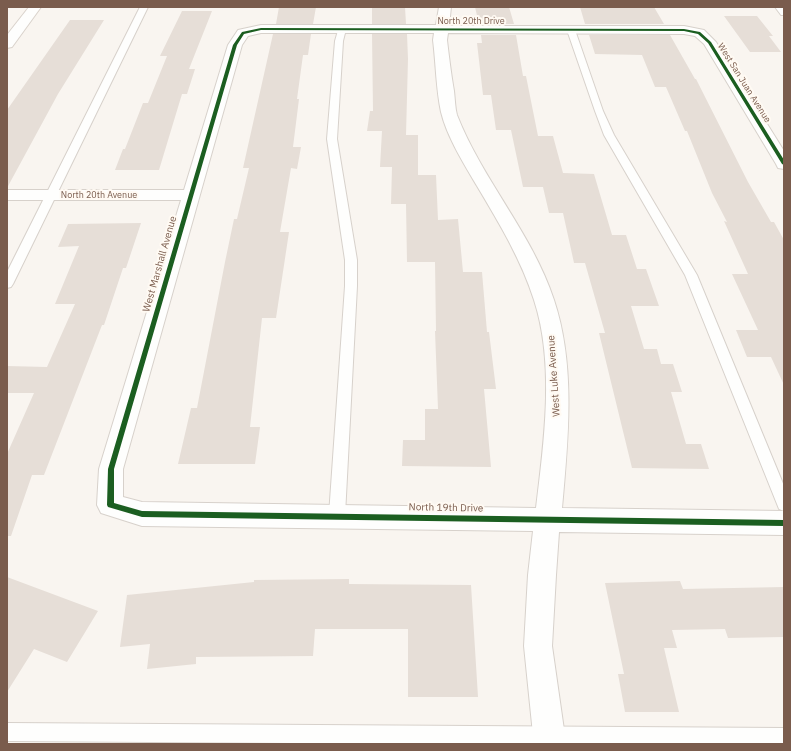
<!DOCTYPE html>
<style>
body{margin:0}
#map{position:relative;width:791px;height:751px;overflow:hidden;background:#f9f5f0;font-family:"IBM Plex Sans",sans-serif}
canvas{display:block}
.frame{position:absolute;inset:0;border:8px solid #7a5c4d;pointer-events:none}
</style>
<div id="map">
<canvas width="791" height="751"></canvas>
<div class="frame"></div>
</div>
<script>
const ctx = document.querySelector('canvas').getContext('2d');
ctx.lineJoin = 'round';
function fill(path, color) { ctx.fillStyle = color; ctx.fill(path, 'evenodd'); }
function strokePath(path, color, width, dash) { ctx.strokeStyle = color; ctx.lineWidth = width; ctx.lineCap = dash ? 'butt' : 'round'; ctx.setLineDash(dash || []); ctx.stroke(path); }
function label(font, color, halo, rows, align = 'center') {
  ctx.font = font + ' "IBM Plex Sans",sans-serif'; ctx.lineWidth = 4; ctx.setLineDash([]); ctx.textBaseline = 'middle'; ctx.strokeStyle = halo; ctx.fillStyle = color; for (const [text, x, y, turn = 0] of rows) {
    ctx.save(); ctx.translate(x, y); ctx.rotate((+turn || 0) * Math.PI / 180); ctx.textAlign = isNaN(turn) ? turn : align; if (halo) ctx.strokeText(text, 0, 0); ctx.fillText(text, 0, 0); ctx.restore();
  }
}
const building = new Path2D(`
 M 279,7 L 316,7 L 313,24 L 276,24 Z
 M 372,7 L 405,7 L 406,24 L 372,24 Z
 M 475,7 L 509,7 L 514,24 L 479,24 Z
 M 580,7 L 654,7 L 664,24 L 585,24 Z
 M 182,11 L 212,11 L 189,69 L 195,69 L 187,94 L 182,94 L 159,170 L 115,170 L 123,149 L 125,149 L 143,103 L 148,103 L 167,56 L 160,56 Z
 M 724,16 L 757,16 L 773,36 L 769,36 L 781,52 L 750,52 Z
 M 70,20 L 104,20 L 58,94 L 7,188 L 7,110 Z
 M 273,34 L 311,34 L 308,55 L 303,55 L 297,99 L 299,99 L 293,147 L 301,147 L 297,169 L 291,168 L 280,232 L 289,232 L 276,318 L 262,318 L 250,427 L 260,427 L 255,464 L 178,464 L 191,408 L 197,408 L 225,262 L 234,219 L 237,219 L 249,168 L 243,168 Z
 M 372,34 L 407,34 L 408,59 L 406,135 L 418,135 L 418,175 L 436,175 L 438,220 L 458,219 L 463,272 L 482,272 L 487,332 L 489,332 L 496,389 L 484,389 L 491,467 L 402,466 L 403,440 L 425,440 L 425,409 L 438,409 L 435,331 L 436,331 L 435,262 L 407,262 L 406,204 L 391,204 L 392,167 L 380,167 L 382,131 L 367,131 L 370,111 L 373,111 Z
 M 481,35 L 516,35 L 523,76 L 526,76 L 538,136 L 553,136 L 563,173 L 594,174 L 612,235 L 626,235 L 637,269 L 646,269 L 659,306 L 631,306 L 644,349 L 657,349 L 661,364 L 673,364 L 682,392 L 671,392 L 686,444 L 701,444 L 709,469 L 632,468 L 599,333 L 605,333 L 585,263 L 574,263 L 563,213 L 549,213 L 543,187 L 523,187 L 511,130 L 496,130 L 491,95 L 483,95 L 477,43 L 482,43 Z
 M 589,35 L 670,35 L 695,79 L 696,79 L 748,182 L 771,222 L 774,222 L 784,240 L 784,385 L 771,357 L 747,357 L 736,330 L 758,330 L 732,274 L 748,274 L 724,221 L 727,222 L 712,193 L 687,131 L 685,131 L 666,87 L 655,87 L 642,55 L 595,54 Z
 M 141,223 L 126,268 L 123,268 L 104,325 L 102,325 L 44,475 L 32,475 L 11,536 L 7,536 L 7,454 L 34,393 L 7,393 L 7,366 L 47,367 L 75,304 L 55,304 L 79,246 L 58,247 L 68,224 Z
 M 7,577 L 98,611 L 67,662 L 34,649 L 7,692 Z
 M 349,579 L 349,584 L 471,585 L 478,697 L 408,697 L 408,629 L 315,629 L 313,656 L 196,657 L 196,664 L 147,669 L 150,644 L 120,647 L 127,595 L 254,582 L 254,580 Z
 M 680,581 L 683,589 L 784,587 L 784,637 L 728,638 L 725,629 L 672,630 L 677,648 L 664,648 L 679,712 L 625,712 L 618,674 L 624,674 L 605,583 Z`);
const lane = new Path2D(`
 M 140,7 L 148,7 L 13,284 L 11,287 L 7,288 L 7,272 Z
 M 775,7 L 783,7 L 784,15 L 781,15 Z
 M 339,27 L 342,27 L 346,29 L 343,41 L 337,139 L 357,260 L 357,286 L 345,515 L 342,520 L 337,522 L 332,520 L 329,515 L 345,286 L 345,260 L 327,139 L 335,41 Z
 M 568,28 L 571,28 L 575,30 L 603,111 L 614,135 L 697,275 L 784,486 L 784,511 L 779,509 L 777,504 L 685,275 L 604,135 L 595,111 L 567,30 Z
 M 7,723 L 784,728 L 784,744 L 435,744 L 7,741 Z`);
const street = new Path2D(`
 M 439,7 L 451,7 L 449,26 L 684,26 L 704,30 L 716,42 L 784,151 L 784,169 L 778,168 L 776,164 L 704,44 L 695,36 L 684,34 L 448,33 L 447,40 C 449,57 451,74 454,91 C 455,99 455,108 457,115 C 483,181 532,233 554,300 C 576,366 568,440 562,508 L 784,511 L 784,535 L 559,532 L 556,575 L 552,646 L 566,744 L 534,744 L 524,646 L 528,575 L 533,531 L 142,526 L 101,513 L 97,505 L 99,469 L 181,200 L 7,200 L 7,190 L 184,190 L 228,45 L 238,30 L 261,25 L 436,25 ZM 261,33 L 434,33 L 433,40 C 436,64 436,89 441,112 C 447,137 464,164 477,186 C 499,223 521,259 534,300 C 555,364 544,442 536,508 L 142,502 L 123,497 L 123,469 L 242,45 L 248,36 Z`);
const secondary = new Path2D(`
 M 29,7 L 41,7 L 12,47 L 7,48 L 7,35 Z`);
const cycleway = new Path2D(`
 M 261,28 L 684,29 L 700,32 L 711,42 L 784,160 L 784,165 L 782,164 L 708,43 L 698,34 L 684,31 L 261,30 L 244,34 L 237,45 L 114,469 L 114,503 L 142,511 L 784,520 L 784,526 L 142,517 L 108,507 L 107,505 L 108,469 L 233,45 L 242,32 Z`);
const farStreetnames = [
 ["North 20th Drive",471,21],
 ["West San Juan Avenue",744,83,58],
 ["North 20th Avenue",99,195]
];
const streetNames = [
 ["West Marshall Avenue",160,264,-74],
 ["West Luke Avenue",554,376,-94],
 ["North 19th Drive",446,508,1]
];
fill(building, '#e6ded7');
strokePath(lane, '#d7d1cb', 2);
strokePath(street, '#d7d1cb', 2);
strokePath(secondary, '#d9d2cb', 2);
fill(lane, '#fefefd');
fill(street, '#fefefd');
fill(secondary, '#fefefd');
fill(cycleway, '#1b5e20');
label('9px', '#7a5c4d', '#fffaf3', farStreetnames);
label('10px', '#7a5c4d', '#fffaf3', streetNames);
</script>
